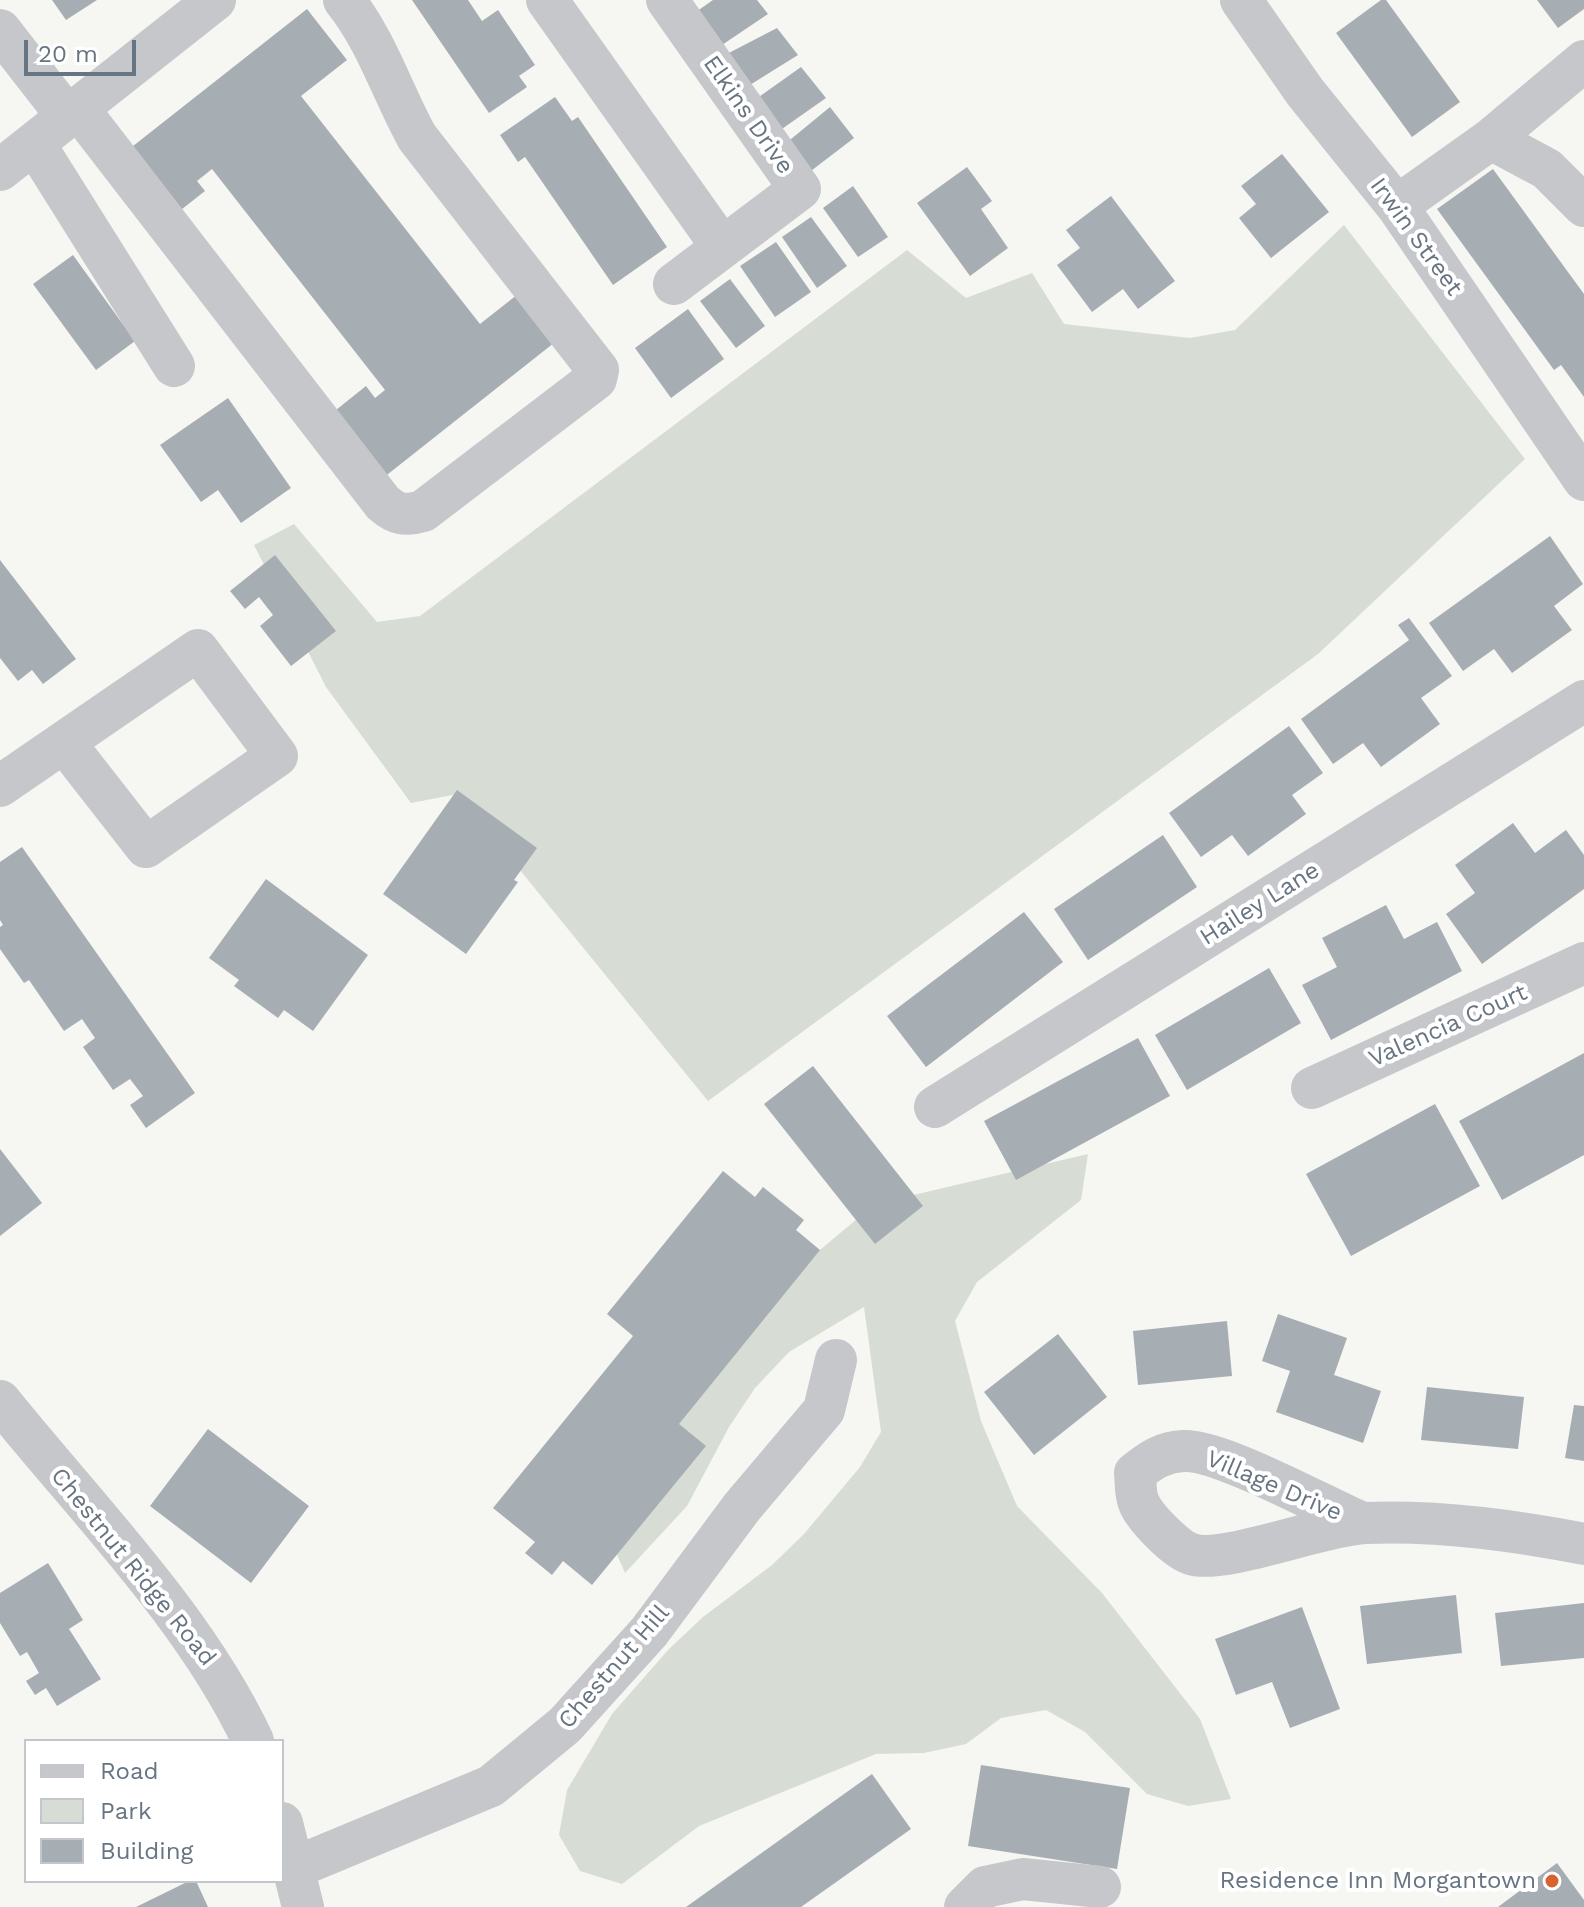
<!DOCTYPE html>
<style>
body{margin:0}
#map{position:relative;width:1584px;height:1907px;overflow:hidden;background:#f6f6f3;font-family:"Work Sans",sans-serif}
canvas{display:block}
.legend{position:absolute;left:24px;top:1739px;width:260px;height:144px;box-sizing:border-box;background:#fff;border:2px solid #c2c7cd;margin:0;padding:10px 14px;list-style:none;font-size:24px;color:#677482}
.legend li{display:flex;align-items:center;gap:16px;height:40px}
.legend b{width:40px;border:2px solid #c2c7cd}
.scale{position:absolute;left:24px;top:40px;width:112px;height:36px;box-sizing:border-box;border:4px solid #677482;border-top:0;padding-left:10px;font-size:24px;line-height:28px;white-space:nowrap;color:#677482;-webkit-text-stroke:6px #fff;paint-order:stroke}
</style>
<div id="map">
<canvas width="1584" height="1907"></canvas>
<ul class="legend">
<li><b style="height:10px;background:#c5c7cb"></b>Road</li>
<li><b style="height:22px;background:#d7ddd4"></b>Park</li>
<li><b style="height:22px;background:#a7aeb3"></b>Building</li>
</ul>
<div class="scale">20 m</div>
</div>
<script>
const ctx = document.querySelector('canvas').getContext('2d');
ctx.lineJoin = 'round';
function fill(path, color) { ctx.fillStyle = color; ctx.fill(path, 'evenodd'); }
function strokePath(path, color, width, dash) { ctx.strokeStyle = color; ctx.lineWidth = width; ctx.lineCap = dash ? 'butt' : 'round'; ctx.setLineDash(dash || []); ctx.stroke(path); }
function label(font, color, halo, rows, align = 'center') {
  ctx.font = font + ' "Work Sans",sans-serif'; ctx.lineWidth = 8; ctx.setLineDash([]); ctx.textBaseline = 'middle'; ctx.strokeStyle = halo; ctx.fillStyle = color; for (const [text, x, y, turn = 0] of rows) {
    ctx.save(); ctx.translate(x, y); ctx.rotate((+turn || 0) * Math.PI / 180); ctx.textAlign = isNaN(turn) ? turn : align; if (halo) ctx.strokeText(text, 0, 0); ctx.fillText(text, 0, 0); ctx.restore();
  }
}
const green = new Path2D(`
 M 1344,225 L 1525,459 L 1318,654 L 708,1101 L 458,794 L 411,803 L 326,687 L 254,545 L 294,524 L 377,622 L 420,616 L 907,250 L 966,298 L 1032,273 L 1064,324 L 1190,338 L 1235,330 Z
 M 1088,1154 L 1081,1200 L 977,1282 L 955,1321 L 981,1421 L 1017,1506 L 1102,1593 L 1200,1719 L 1231,1799 L 1188,1806 L 1147,1794 L 1085,1732 L 1046,1710 L 1001,1718 L 966,1744 L 924,1753 L 876,1754 L 699,1826 L 622,1884 L 580,1871 L 559,1835 L 567,1790 L 612,1714 L 669,1649 L 703,1617 L 772,1565 L 804,1534 L 860,1467 L 881,1432 L 864,1307 L 789,1352 L 755,1388 L 729,1427 L 687,1506 L 625,1573 L 608,1534 L 654,1454 L 797,1269 L 875,1204 Z`);
const building = new Path2D(`
 M 52,0 L 97,0 L 66,20 Z
 M 412,0 L 468,0 L 482,21 L 498,10 L 535,65 L 519,76 L 527,87 L 489,113 Z
 M 713,0 L 757,0 L 768,14 L 719,47 L 693,14 Z
 M 1381,0 L 1386,0 L 1460,102 L 1412,137 L 1336,33 Z
 M 1537,0 L 1584,0 L 1584,9 L 1558,28 Z
 M 307,9 L 347,60 L 301,96 L 480,324 L 527,287 L 564,335 L 383,478 L 331,414 L 366,386 L 375,398 L 385,390 L 212,169 L 197,181 L 205,191 L 177,213 L 128,150 Z
 M 777,28 L 798,55 L 745,88 L 723,56 Z
 M 801,67 L 826,98 L 779,131 L 756,99 Z
 M 555,97 L 572,121 L 578,117 L 667,247 L 613,285 L 525,157 L 518,162 L 500,135 Z
 M 830,107 L 854,138 L 807,174 L 785,144 Z
 M 1282,154 L 1329,212 L 1271,258 L 1239,218 L 1256,204 L 1241,186 Z
 M 967,167 L 992,201 L 981,209 L 1008,248 L 970,276 L 917,203 Z
 M 1493,169 L 1584,294 L 1584,397 L 1561,365 L 1554,370 L 1437,209 Z
 M 853,186 L 888,237 L 858,257 L 823,208 Z
 M 1111,196 L 1175,281 L 1138,309 L 1123,289 L 1092,312 L 1057,265 L 1080,248 L 1066,230 Z
 M 811,217 L 847,266 L 817,288 L 782,237 Z
 M 776,242 L 811,292 L 775,317 L 740,266 Z
 M 73,255 L 135,341 L 96,370 L 33,284 Z
 M 730,279 L 765,326 L 736,348 L 700,301 Z
 M 688,309 L 724,359 L 671,398 L 635,348 Z
 M 228,398 L 291,488 L 241,523 L 218,490 L 201,502 L 160,445 Z
 M 1550,536 L 1583,584 L 1554,606 L 1572,630 L 1512,673 L 1494,649 L 1463,671 L 1429,623 Z
 M 275,555 L 336,631 L 291,666 L 260,626 L 273,615 L 259,597 L 245,609 L 230,591 Z
 M 0,560 L 76,659 L 43,684 L 32,670 L 18,681 L 0,658 Z
 M 1409,618 L 1452,676 L 1421,698 L 1440,724 L 1381,767 L 1363,743 L 1333,764 L 1301,719 L 1409,640 L 1398,625 Z
 M 1289,726 L 1323,773 L 1292,795 L 1306,814 L 1248,856 L 1232,835 L 1201,857 L 1169,813 Z
 M 457,790 L 537,848 L 514,880 L 518,882 L 466,954 L 383,894 Z
 M 1513,823 L 1535,853 L 1566,830 L 1584,855 L 1584,889 L 1482,964 L 1446,914 L 1475,893 L 1455,865 Z
 M 1163,835 L 1197,887 L 1088,960 L 1054,909 Z
 M 22,847 L 195,1093 L 146,1128 L 130,1105 L 143,1096 L 130,1079 L 113,1090 L 83,1047 L 95,1038 L 82,1019 L 64,1031 L 29,980 L 24,983 L 0,949 L 0,927 L 3,925 L 0,920 L 0,862 Z
 M 266,879 L 368,955 L 313,1031 L 284,1010 L 278,1018 L 234,986 L 239,980 L 209,958 Z
 M 1386,905 L 1404,939 L 1437,922 L 1462,971 L 1331,1040 L 1302,985 L 1337,967 L 1322,938 Z
 M 1024,912 L 1063,962 L 926,1067 L 887,1016 Z
 M 1269,968 L 1301,1023 L 1187,1090 L 1155,1035 Z
 M 1138,1038 L 1170,1096 L 1016,1180 L 984,1121 Z
 M 1584,1053 L 1584,1155 L 1502,1200 L 1459,1121 Z
 M 813,1066 L 923,1206 L 875,1244 L 764,1104 Z
 M 1435,1104 L 1480,1186 L 1351,1256 L 1306,1174 Z
 M 0,1149 L 42,1203 L 0,1236 Z
 M 723,1171 L 755,1197 L 763,1187 L 804,1220 L 796,1230 L 820,1250 L 679,1424 L 706,1446 L 592,1585 L 563,1561 L 552,1575 L 525,1553 L 535,1542 L 493,1508 L 633,1336 L 607,1314 Z
 M 1278,1314 L 1347,1338 L 1334,1375 L 1381,1391 L 1363,1443 L 1276,1412 L 1290,1371 L 1262,1361 Z
 M 1227,1321 L 1232,1376 L 1138,1385 L 1133,1331 Z
 M 1058,1334 L 1107,1397 L 1034,1455 L 984,1392 Z
 M 1427,1387 L 1524,1397 L 1518,1449 L 1421,1440 Z
 M 1574,1405 L 1584,1406 L 1584,1461 L 1565,1458 Z
 M 208,1429 L 309,1506 L 251,1583 L 150,1506 Z
 M 48,1563 L 83,1620 L 69,1629 L 101,1679 L 57,1706 L 46,1688 L 35,1695 L 26,1681 L 39,1673 L 27,1652 L 20,1656 L 0,1623 L 0,1593 Z
 M 1456,1595 L 1462,1653 L 1367,1664 L 1360,1606 Z
 M 1584,1603 L 1584,1658 L 1501,1666 L 1495,1613 Z
 M 1302,1607 L 1340,1709 L 1290,1728 L 1272,1682 L 1236,1695 L 1215,1639 Z
 M 981,1765 L 1130,1788 L 1117,1869 L 968,1846 Z
 M 872,1774 L 911,1829 L 801,1907 L 686,1907 Z
 M 1557,1863 L 1584,1900 L 1584,1907 L 1498,1907 Z
 M 189,1881 L 196,1881 L 208,1907 L 136,1907 Z`);
const minor = new Path2D(`
 M 547,0 L 722,247
 M 667,0 L 800,189 L 674,284
 M 1241,0 L 1305,92 L 1397,206 L 1584,480
 M 0,30 L 67,116
 M 77,107 L 383,503 C 397,515 405,516 423,511 L 596,379 L 598,370 L 417,137 C 392,92 377,41 344,0
 M 1491,139 L 1584,61
 M 34,143 L 174,366
 M 0,170 L 215,0
 M 1397,206 L 1491,139 L 1547,169 L 1584,206
 M 0,786 L 198,650 L 277,756 L 146,847 L 64,742
 M 1312,1088 L 1584,963
 M 935,1107 L 1584,701
 M 0,1401 C 86,1508 195,1617 253,1741
 M 1362,1523 C 1325,1507 1219,1449 1184,1451 C 1163,1452 1151,1460 1135,1473 C 1136,1482 1135,1495 1139,1503 C 1145,1518 1176,1549 1191,1554 C 1222,1565 1322,1525 1365,1523 C 1438,1520 1513,1530 1584,1544
 M 282,1823 L 303,1907
 M 296,1867 L 491,1786 L 565,1725 L 649,1632 L 742,1507 L 824,1410 L 836,1360
 M 965,1907 L 985,1887 L 1023,1879 L 1100,1887`);
const markers = [
 [1552,1881,8,"#d86331"]
];
const streetNames = [
 ["Elkins Drive",748,115,55],
 ["Irwin Street",1416,237,54],
 ["Hailey Lane",1260,904,-32],
 ["Valencia Court",1448,1026,-24],
 ["Village Drive",1274,1486,23],
 ["Chestnut Ridge Road",133,1567,51],
 ["Chestnut Hill",614,1667,-49]
];
const poiNames = [
 ["Residence Inn Morgantown",1536,1881]
];
fill(green, '#d7ddd4');
fill(building, '#a7aeb3');
strokePath(minor, '#c5c7cb', 42);
for (const [x, y, r, color] of markers) { const dot = new Path2D(); dot.arc(x, y, r, 0, 2 * Math.PI); ctx.fillStyle = color; ctx.fill(dot); strokePath(dot, '#fff', 3); }
label('24px', '#677482', '#fff', streetNames);
label('24px', '#677482', '#fff', poiNames, 'right');
</script>
